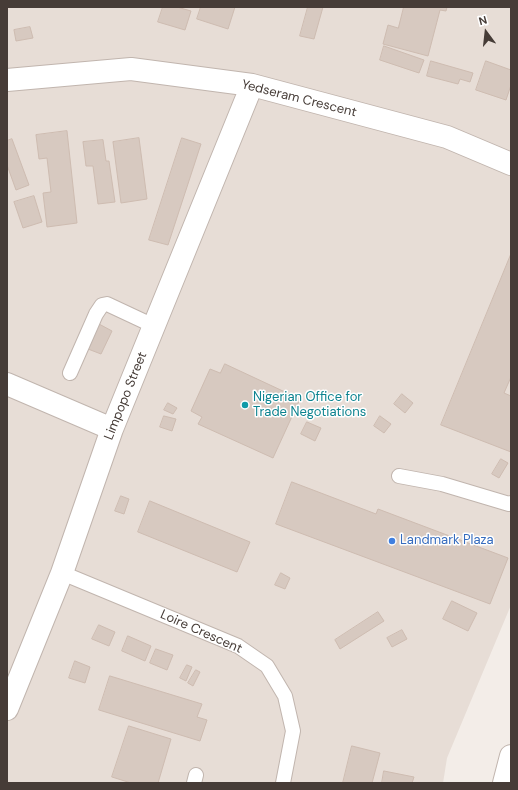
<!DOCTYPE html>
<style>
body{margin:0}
#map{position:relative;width:518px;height:790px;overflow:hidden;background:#f3ede8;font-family:"DM Sans",sans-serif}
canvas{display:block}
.frame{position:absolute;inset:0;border:8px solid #463c37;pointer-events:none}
.north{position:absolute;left:466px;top:12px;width:40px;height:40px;-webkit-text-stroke:3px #fff;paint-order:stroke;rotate:345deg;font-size:11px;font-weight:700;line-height:16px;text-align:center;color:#463c37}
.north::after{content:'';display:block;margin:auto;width:14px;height:18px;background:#463c37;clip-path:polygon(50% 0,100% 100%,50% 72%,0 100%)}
</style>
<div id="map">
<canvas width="518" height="790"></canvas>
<div class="frame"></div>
<div class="north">N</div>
</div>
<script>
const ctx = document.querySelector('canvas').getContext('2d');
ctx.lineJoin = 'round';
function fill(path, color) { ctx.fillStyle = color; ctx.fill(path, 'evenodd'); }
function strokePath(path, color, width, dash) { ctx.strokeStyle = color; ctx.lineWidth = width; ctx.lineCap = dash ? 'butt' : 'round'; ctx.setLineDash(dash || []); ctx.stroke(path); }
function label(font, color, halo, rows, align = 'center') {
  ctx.font = font + ' "DM Sans",sans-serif'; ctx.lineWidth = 3; ctx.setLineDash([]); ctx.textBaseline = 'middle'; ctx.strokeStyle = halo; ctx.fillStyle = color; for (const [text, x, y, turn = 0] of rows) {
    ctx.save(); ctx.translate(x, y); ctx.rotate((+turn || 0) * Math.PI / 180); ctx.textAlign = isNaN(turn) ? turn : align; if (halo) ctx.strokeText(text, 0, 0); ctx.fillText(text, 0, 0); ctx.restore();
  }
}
const residential = new Path2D(`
 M 7,7 L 511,7 L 511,605 L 447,758 L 443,783 L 7,783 Z`);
const building = new Path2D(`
 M 163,7 L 177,7 L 191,11 L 185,30 L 158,22 Z
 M 201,7 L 235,7 L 228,29 L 197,19 Z
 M 308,7 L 323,7 L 314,39 L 300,36 Z
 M 404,7 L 447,7 L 446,11 L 440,10 L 428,56 L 383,44 L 388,25 L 398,28 Z
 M 30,27 L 33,38 L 16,41 L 14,30 Z
 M 384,46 L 424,60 L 419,73 L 380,60 Z
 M 431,61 L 473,73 L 470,82 L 460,79 L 458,84 L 427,76 Z
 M 486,61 L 511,70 L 511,85 L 506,100 L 476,90 Z
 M 67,131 L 77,223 L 47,227 L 43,193 L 51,192 L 47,158 L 39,159 L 36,135 Z
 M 139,138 L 147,199 L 121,203 L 113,142 Z
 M 182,138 L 201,144 L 168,245 L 149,240 Z
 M 12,139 L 29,185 L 16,190 L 7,165 L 7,141 Z
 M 103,140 L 106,161 L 109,161 L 115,202 L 98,204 L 93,166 L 86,166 L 83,142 Z
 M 34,196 L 42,222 L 23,228 L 14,202 Z
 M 511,254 L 511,377 L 504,393 L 511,396 L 511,452 L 441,425 Z
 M 99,324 L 112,331 L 101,354 L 88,349 Z
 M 225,364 L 300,399 L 273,458 L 198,424 L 202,417 L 191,411 L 210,369 L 220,373 Z
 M 402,394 L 413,403 L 405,413 L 394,404 Z
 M 168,403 L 177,408 L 173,414 L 164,410 Z
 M 164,416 L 176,419 L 172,431 L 160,427 Z
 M 380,416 L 391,424 L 384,433 L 374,426 Z
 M 307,422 L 321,428 L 315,441 L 301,434 Z
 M 501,459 L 508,463 L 499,478 L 492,474 Z
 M 292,482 L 376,514 L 378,509 L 508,558 L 490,604 L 276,524 Z
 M 121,496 L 129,499 L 124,514 L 115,511 Z
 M 150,501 L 250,542 L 237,572 L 138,532 Z
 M 281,573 L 290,578 L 285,589 L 275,585 Z
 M 452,601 L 477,613 L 468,631 L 443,619 Z
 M 378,612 L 384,621 L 340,649 L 335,640 Z
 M 99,625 L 115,632 L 109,646 L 92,639 Z
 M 402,630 L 407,639 L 392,647 L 387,638 Z
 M 128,636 L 151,646 L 145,661 L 122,651 Z
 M 156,649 L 173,655 L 167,670 L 150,663 Z
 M 75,661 L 90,667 L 85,683 L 69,678 Z
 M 187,665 L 192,667 L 186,681 L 180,678 Z
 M 196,670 L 200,672 L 193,686 L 188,683 Z
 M 110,676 L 202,704 L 197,717 L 207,720 L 200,741 L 99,710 Z
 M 129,726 L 171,739 L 158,783 L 131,783 L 112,777 Z
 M 352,746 L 380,753 L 372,783 L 343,783 Z
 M 384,771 L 414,777 L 412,783 L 382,783 Z`);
const service = new Path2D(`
 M 70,373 L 96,314 L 102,305 L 107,304 L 154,326
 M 399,476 L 442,484 L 509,504 L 511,503
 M 62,573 L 238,646 L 267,666 L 285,696 L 293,731 L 283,783
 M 194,783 L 196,775`);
const minor = new Path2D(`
 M 7,80 L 131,69 L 252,85 L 447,137 L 511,164
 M 7,384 L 112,429
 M 7,709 L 62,573 L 112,429 L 252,85`);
const tertiary = new Path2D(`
 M 504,783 L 511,756`);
const markers = [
 [245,405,4,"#0f9aa8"],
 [392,541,4,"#3f7fe0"]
];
const streetNames = [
 ["Yedseram Crescent",299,99,14],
 ["Limpopo Street",126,396,-68],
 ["Loire Crescent",201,632,24]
];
const cultureNames = [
 ["Nigerian Office for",253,398],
 ["Trade Negotiations",253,413]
];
const shopNames = [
 ["Landmark Plaza",400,541]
];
fill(residential, '#e7ddd6');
fill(building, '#d7c9c0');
strokePath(building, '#cebcb1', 1);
strokePath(service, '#c1b5ae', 16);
strokePath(minor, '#c1b5ae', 24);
strokePath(tertiary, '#c1b5ae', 24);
strokePath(service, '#fff', 14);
strokePath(minor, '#fff', 22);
strokePath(tertiary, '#fff', 22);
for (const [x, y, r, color] of markers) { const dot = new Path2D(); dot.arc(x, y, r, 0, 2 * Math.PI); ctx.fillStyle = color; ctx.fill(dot); strokePath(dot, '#fff', 1.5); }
label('13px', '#463c37', '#fff', streetNames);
label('13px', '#0d838f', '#fff', cultureNames, 'left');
label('13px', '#366cbe', '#fff', shopNames, 'left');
</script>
